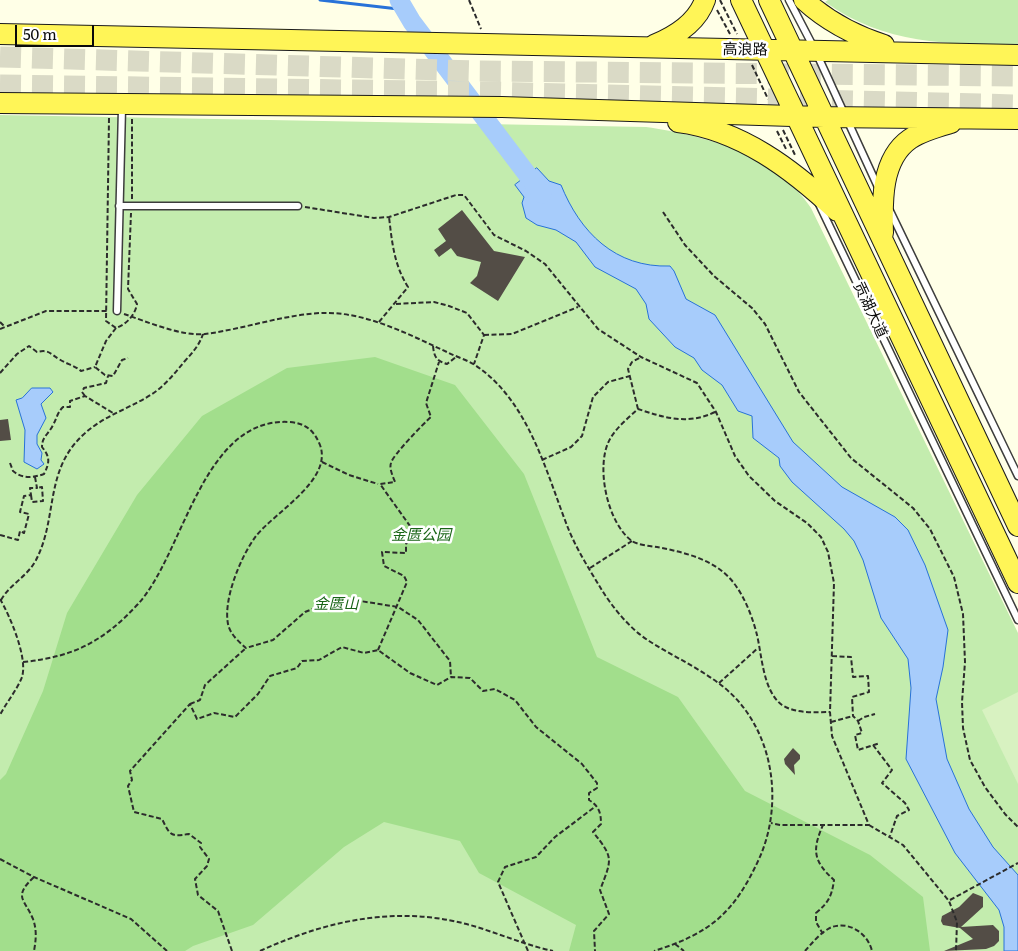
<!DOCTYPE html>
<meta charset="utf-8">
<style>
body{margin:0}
#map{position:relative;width:1018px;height:951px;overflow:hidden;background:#ffffe7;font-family:Literata,serif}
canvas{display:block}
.scale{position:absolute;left:15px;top:25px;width:79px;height:22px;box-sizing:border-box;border:2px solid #0a0a0a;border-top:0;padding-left:6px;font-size:15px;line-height:18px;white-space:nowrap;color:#0a0a0a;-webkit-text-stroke:4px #fff;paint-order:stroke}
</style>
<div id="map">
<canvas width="1018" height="951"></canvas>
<div class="scale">50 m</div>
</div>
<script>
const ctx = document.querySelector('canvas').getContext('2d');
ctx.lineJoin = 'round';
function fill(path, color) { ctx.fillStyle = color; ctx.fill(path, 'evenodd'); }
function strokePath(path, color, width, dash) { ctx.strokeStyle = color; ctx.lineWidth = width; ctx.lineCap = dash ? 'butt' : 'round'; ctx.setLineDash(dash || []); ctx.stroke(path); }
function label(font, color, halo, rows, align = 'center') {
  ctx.font = font + ' Literata,"Noto Sans SC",serif'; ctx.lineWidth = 5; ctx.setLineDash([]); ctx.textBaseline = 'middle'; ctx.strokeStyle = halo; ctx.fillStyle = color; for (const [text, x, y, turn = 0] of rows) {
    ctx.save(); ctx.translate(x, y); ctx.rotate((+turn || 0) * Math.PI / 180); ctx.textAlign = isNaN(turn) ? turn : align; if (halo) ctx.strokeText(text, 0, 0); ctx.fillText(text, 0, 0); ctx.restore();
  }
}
const green = new Path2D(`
 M 828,0 L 1018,0 L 1018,45 C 947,44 885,45 825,2 Z
 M 0,115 L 646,127 C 706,136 776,154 811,208 L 1018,633 L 1018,951 L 0,951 Z`);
const forest = new Path2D(`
 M 375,357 L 455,385 L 524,474 L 597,657 L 678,697 L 745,791 L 870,855 L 923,897 L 930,951 L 569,951 L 576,925 L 479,873 L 460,841 L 384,822 L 344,847 L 253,925 L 193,946 L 185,951 L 0,951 L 0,780 L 6,774 L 43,691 L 67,613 L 137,495 L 202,416 L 287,368 Z`);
const pitch = new Path2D(`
 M 1018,692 L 1018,784 L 982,710 Z`);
const water = new Path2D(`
 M 537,168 L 549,181 L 561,185 C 580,232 615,268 670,266 L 674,271 L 686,299 L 715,315 L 793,442 L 842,487 L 895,517 L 908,530 L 925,565 L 948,630 L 943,667 L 936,699 L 947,759 L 969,809 L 993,847 L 1018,875 L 1018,951 L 1004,951 L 1004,927 L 999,910 L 955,853 L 906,759 L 911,688 L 908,659 L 881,618 L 863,560 L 854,541 L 844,529 L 792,482 L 780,466 L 779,458 L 753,438 L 752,416 L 738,411 L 722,385 L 702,370 L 694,358 L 675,347 L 649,319 L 646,304 L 636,289 L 595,267 L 576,242 L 556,230 L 537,225 L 526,218 L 522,203 L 524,197 L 515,185 Z
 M 32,388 L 50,388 L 53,392 L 41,404 L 46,418 L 37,435 L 37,444 L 42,453 L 41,460 L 44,464 L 37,469 L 24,462 L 25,430 L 16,400 L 22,398 Z`);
const stream = new Path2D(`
 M 320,0 L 407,10`);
const river = new Path2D(`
 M 399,0 L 412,22 L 542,194`);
const building = new Path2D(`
 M 462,210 L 494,251 L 525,257 L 498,301 L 470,283 L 477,276 L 481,262 L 457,256 L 451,248 L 439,257 L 434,250 L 446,241 L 438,229 Z
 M 8,419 L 11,440 L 0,441 L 0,420 Z
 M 793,748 L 800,755 L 800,759 L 794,765 L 795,775 L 785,764 L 784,759 Z
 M 973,893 L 983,897 L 983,907 L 961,927 L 993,925 L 999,931 L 999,941 L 994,946 L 986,949 L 944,951 L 973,939 L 960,928 L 943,925 L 941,921 L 942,916 L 959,907 Z`);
const trunkTunnel = new Path2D(`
 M 0,57 L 477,71 L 1018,76
 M 0,85 L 486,92 L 1018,105`);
const path = new Path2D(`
 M 469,0 L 481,29
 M 720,0 L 737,34
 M 717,10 L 730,34
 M 752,65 L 768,99
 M 109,118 L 106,321 L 116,328 C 127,324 135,315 137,304 L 128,289 L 131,213
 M 783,130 L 795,155
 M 777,131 L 786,149
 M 132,199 L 132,119
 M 305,207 L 374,218 L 389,217 L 456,195 L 464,195 L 494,235 L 526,251 L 545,264 L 598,329 L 641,357 L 697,383 L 716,412 L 735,456 L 749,476 L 775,501 L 807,523 L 821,537 L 828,552 L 834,583 L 830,712 L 832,736 L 869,825 L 780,825 L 771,823
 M 663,212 L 685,245 L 714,276 L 752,308 L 765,324 L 799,392 L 851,458 L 913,508 L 930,529 L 954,577 L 963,614 L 965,662 L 962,702 L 963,728 L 970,760 L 985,787 L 1005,814 L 1018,827
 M 396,304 L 434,302 L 449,306 L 467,313 L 484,335 L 474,364
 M 124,314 C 145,321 183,337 205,334 C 244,329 282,315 321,313 C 365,311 410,335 449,353 C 457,357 467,360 475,365 C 529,401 546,472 568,528 C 576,548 589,569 600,587 C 612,607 630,629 649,641 C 671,655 695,666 717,682 C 772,721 786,799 759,859 C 734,913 711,933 654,951
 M 0,322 L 4,326
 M 379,322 L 408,287 C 394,265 392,242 389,217
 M 116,328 L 106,341 L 95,367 L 105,375 L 113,376 L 122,360 L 128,358
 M 0,329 L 46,311 L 107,311
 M 484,335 L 512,334 L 578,307
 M 433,346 C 434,356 436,361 447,364 L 456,357
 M 0,373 L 17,354 L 29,346 L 37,352 C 49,349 50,354 59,359 C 66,364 74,365 81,371 L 95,367
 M 85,396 L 82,392 L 84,388 L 106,383 L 108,376
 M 638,409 L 628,369 L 632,362 L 641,357
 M 715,412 C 688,425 665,418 638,409 C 628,418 616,428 610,439 C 595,465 607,523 632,541 C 638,545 650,546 657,547 C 687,553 718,560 736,586 C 746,600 753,619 757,635 C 762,656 763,691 782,705 C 796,714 815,712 830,712
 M 542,460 L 571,447 L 582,436 L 593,397 L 608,382 L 630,376
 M 322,462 L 349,475 L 378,484
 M 10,463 L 13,471 C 23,479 32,478 44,474 C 50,462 50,457 42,447 C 42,436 49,434 53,425 C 57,418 57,413 63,407 L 70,407 L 70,401 L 85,396 L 113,413
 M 31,495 L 32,502 L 43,501 L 42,487 L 37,488
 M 0,535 L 18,540 L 20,531 L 24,533 L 29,514 L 20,512 L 24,496 L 31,495 L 30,488 L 37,488 L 35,477
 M 590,568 L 632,541
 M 0,599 C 10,616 28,658 22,677 C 17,690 6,703 0,715
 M 1,600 C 10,584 27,577 36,560 C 58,518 44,471 83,435 C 104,415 132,408 155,392 C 166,384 175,373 184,362 C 192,353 199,346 203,334
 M 378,650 L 407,582 L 404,576 L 384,566 L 382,552 L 406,553 L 406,544 L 415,533 L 380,484 L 395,482 C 393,477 389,468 391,463 C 392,456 424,423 431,417 L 426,403 L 439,362
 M 832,656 L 851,657 L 853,677 L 868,676 L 869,692 L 852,697 L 853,716 L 858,721 L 862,733 L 855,735 L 858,750 L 880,743
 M 23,662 C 74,657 104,641 138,604 C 184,554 202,417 289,422 C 305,423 314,430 320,445 C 333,480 275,512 256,536 C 241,556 223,599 228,624 C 230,634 239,642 246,648 L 273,640 L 305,612 L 330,602 L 354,600 L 398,607 L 418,620 L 450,661 L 451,677
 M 719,683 L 758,648
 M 190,704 L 200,700 L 205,685 L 246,648
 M 858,721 L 864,717 L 875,714
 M 831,722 L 853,716
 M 873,745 L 892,770 L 882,783 L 905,803 L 909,810 L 897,816 L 890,836
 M 869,825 L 903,845 L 949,901 L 957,922 L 956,951
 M 0,859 L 34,877 L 131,919 L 167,951
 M 34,877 C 13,897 24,898 33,919 C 37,930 36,940 34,951
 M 950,900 L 1018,863
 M 823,934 L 816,922 L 816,913 C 828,903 832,896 834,880 C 813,861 812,850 823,825
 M 675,944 L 684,951
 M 232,951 L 218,911 L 198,895 L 195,879 L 207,866 L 209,859 L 200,847 L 201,843 L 189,834 C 170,837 170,835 162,819 L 134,812 L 128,786 L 132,780 L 130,771 L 190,704 L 197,719 L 214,713 L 235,717 L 258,694 L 270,676 L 297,668 L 302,661 L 319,660 L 342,647 L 364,653 L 378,650 L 410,673 L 437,685 L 451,677 L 470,678 L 483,691 L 495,689 L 515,700 L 536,727 L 582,764 L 597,783 L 597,788 L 589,793 L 589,800 C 599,806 601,813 601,824 L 593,832 C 614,858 612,859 600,890 L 609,914 L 594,931 L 595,951
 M 260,951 C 328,920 397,905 470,925 C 498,933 525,945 553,951
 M 528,951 L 498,882 L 505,867 L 536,857 L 555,837 L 596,806
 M 805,951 C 812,943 822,931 832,927 C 850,921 868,934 872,951`);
const service = new Path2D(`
 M 789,0 L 815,50 L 878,187
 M 819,204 L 1018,620
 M 119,206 L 298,206
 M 890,211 L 1018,476
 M 117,311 L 122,108`);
const primary = new Path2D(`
 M 741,0 L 1018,583
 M 769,0 L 1018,526
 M 804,0 C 828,22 853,35 884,45
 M 0,34 L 1018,55
 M 654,45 C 676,36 697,23 705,0
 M 0,103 L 502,107 L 824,117 L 1018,119
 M 678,122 C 741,130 792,169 837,211
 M 883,233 C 882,202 881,159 910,139 C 922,131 937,127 951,123`);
const streetNames = [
 ["高浪路",745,50,1],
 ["贡湖大道",870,310,65]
];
const parkNames = [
 ["金匮公园",421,536],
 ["金匮山",336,605]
];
fill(green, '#c3ecae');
fill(forest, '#a2de8c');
fill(pitch, '#d8f2c1');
fill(water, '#a7ccfb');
strokePath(water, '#2872d8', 1);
strokePath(stream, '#2872d8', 3);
strokePath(river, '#a7ccfb', 19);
fill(building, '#534d46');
strokePath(trunkTunnel, '#dadac6', 21, [21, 11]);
strokePath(service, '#3d3d3d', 9);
strokePath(primary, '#1b1b1b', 22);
strokePath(path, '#2c2c2c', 2, [5, 2.5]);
strokePath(service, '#fff', 6);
strokePath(primary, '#fff557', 20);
label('15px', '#0a0a0a', '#fff', streetNames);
label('italic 15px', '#196517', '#fff', parkNames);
</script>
